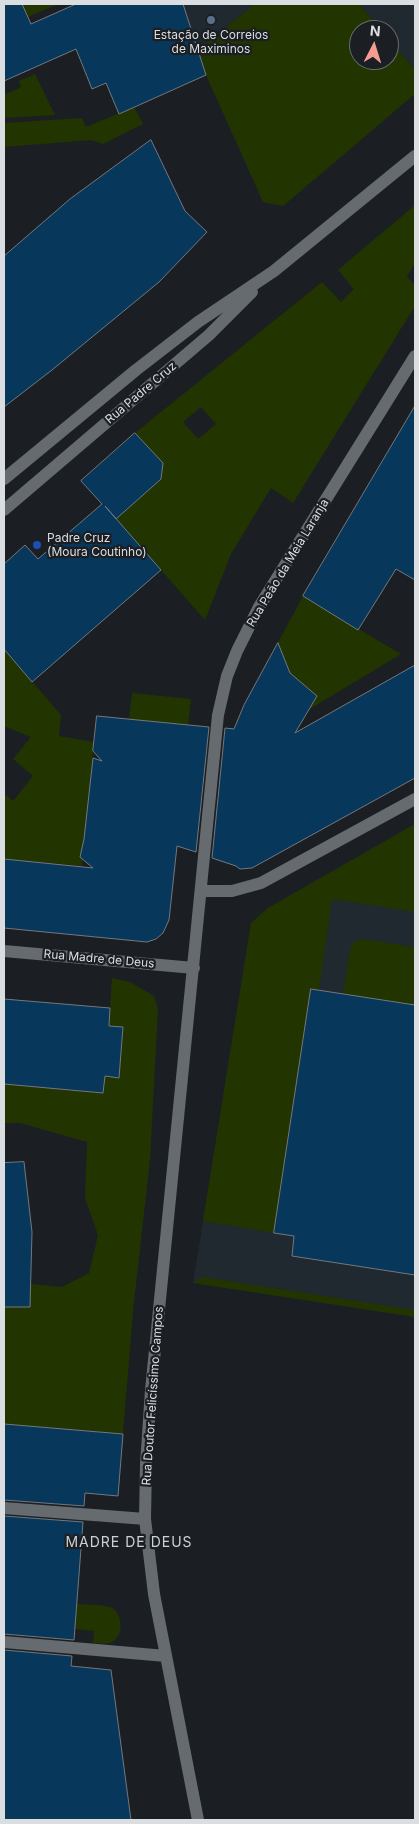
<!DOCTYPE html>
<meta charset="utf-8">
<style>
body{margin:0}
#map{position:relative;width:419px;height:1824px;overflow:hidden;background:#1b1f23;font-family:Inter,sans-serif}
canvas{display:block}
.frame{position:absolute;inset:0;border:5px solid #dbdee1;pointer-events:none}
.north{position:absolute;left:349px;top:20px;width:50px;height:50px;box-sizing:border-box;background:#1b1f23;border:1px solid #686b6f;border-radius:50%;rotate:5deg;font-size:14px;font-weight:700;line-height:20px;text-align:center;color:#dbdee1}
.north::after{content:'';display:block;margin:auto;width:18px;height:22px;background:#f59c91;clip-path:polygon(50% 0,100% 100%,50% 72%,0 100%)}
</style>
<div id="map">
<canvas width="419" height="1824"></canvas>
<div class="frame"></div>
<div class="north">N</div>
</div>
<script>
const ctx = document.querySelector('canvas').getContext('2d');
ctx.lineJoin = 'round';
function fill(path, color) { ctx.fillStyle = color; ctx.fill(path, 'evenodd'); }
function strokePath(path, color, width, dash) { ctx.strokeStyle = color; ctx.lineWidth = width; ctx.lineCap = dash ? 'butt' : 'round'; ctx.setLineDash(dash || []); ctx.stroke(path); }
function label(font, color, halo, rows, align = 'center') {
  ctx.font = font + ' Inter,sans-serif'; ctx.lineWidth = 4.5; ctx.setLineDash([]); ctx.textBaseline = 'middle'; ctx.strokeStyle = halo; ctx.fillStyle = color; for (const [text, x, y, turn = 0] of rows) {
    ctx.save(); ctx.translate(x, y); ctx.rotate((+turn || 0) * Math.PI / 180); ctx.textAlign = isNaN(turn) ? turn : align; if (halo) ctx.strokeText(text, 0, 0); ctx.fillText(text, 0, 0); ctx.restore();
  }
}
const built = new Path2D(`
 M 182,4 L 255,4 L 196,50 Z
 M 359,4 L 415,4 L 415,70 L 389,39 L 389,30 L 381,30 Z
 M 415,824 L 415,1317 L 193,1283 L 251,923 L 268,908 Z`);
const green = new Path2D(`
 M 22,4 L 58,4 L 28,17 Z
 M 255,4 L 359,4 L 381,30 L 359,30 L 359,60 L 389,60 L 389,39 L 415,70 L 415,94 L 283,206 L 263,202 L 206,75 L 196,50 Z
 M 35,74 L 55,115 L 4,118 L 4,95 L 21,87 L 19,81 Z
 M 134,107 L 143,124 L 103,144 L 91,140 L 4,147 L 4,123 L 82,118 L 86,127 Z
 M 415,205 L 415,263 L 407,276 L 415,286 L 415,306 L 293,503 L 271,488 L 231,554 L 205,620 L 116,519 L 162,463 L 135,433 L 322,282 L 341,302 L 354,289 L 338,270 ZM 201,407 L 216,424 L 198,439 L 183,422 Z
 M 303,596 L 401,654 L 285,724 L 305,686 L 290,673 L 283,657 L 273,652 Z
 M 4,649 L 61,715 L 59,736 L 94,742 L 82,866 L 4,859 L 4,794 L 13,801 L 33,776 L 13,759 L 31,737 L 4,726 Z
 M 132,693 L 191,699 L 188,725 L 129,719 Z
 M 415,824 L 415,912 L 332,899 L 319,990 L 311,989 L 274,1233 L 203,1221 L 251,923 L 268,908 Z
 M 362,939 L 415,947 L 415,1005 L 343,994 L 350,948 L 354,942 Z
 M 112,978 L 130,982 L 154,996 L 158,1009 L 150,1160 L 133,1311 L 123,1434 L 4,1424 L 4,1299 L 30,1302 L 31,1284 L 62,1287 L 89,1273 L 98,1235 L 85,1198 L 87,1142 L 20,1123 L 4,1123 L 4,1084 L 103,1093 L 105,1076 L 119,1078 L 123,1028 L 109,1026 Z
 M 203,1277 L 415,1310 L 415,1317 L 193,1283 Z
 M 77,1604 C 85,1605 105,1604 112,1608 C 123,1614 124,1636 112,1642 C 107,1645 99,1643 93,1643 L 94,1631 L 75,1629 Z`);
const building = new Path2D(`
 M 4,4 L 22,4 L 31,24 L 76,4 L 183,4 L 206,75 L 119,114 L 106,83 L 92,89 L 76,49 L 4,81 Z
 M 151,140 L 185,211 L 207,232 L 159,282 L 52,370 L 4,407 L 4,256 L 70,199 Z
 M 415,406 L 415,580 L 396,569 L 358,630 L 303,596 Z
 M 135,433 L 163,463 L 161,479 L 116,519 L 105,506 L 161,570 L 32,682 L 4,649 L 4,564 L 25,545 L 38,559 L 102,504 L 81,481 Z
 M 278,643 L 290,673 L 317,696 L 295,733 L 415,665 L 415,778 L 252,868 L 240,869 L 236,866 L 212,858 L 225,728 L 234,729 L 244,705 Z
 M 97,716 L 209,727 L 196,852 L 177,846 L 169,920 L 163,933 L 156,939 L 147,942 L 4,928 L 4,859 L 93,868 L 80,857 L 84,839 L 93,758 L 102,761 L 93,751 Z
 M 311,989 L 415,1005 L 415,1275 L 292,1256 L 294,1236 L 274,1233 Z
 M 4,999 L 110,1008 L 109,1026 L 123,1027 L 119,1078 L 105,1076 L 103,1093 L 4,1084 Z
 M 24,1162 L 32,1232 L 30,1307 L 4,1307 L 4,1163 Z
 M 4,1424 L 123,1434 L 118,1496 L 85,1493 L 84,1506 L 4,1500 Z
 M 4,1516 L 83,1522 L 74,1640 L 4,1634 Z
 M 4,1650 L 72,1656 L 71,1666 L 111,1670 L 131,1820 L 4,1820 Z`);
const minor = new Path2D(`
 M 4,479 L 136,370 L 198,322 L 274,271 L 415,156
 M 4,510 L 209,335 L 252,292
 M 202,891 L 232,891 L 261,883 L 415,799
 M 4,951 L 194,968
 M 4,1508 L 145,1519
 M 4,1642 L 166,1656
 M 198,1820 L 154,1594 L 145,1519 L 146,1465 L 151,1390 L 218,715 L 227,676 L 237,651 L 259,607 L 415,356`);
const markers = [
 [211,20,5,"#5c6f8a"],
 [37,545,5,"#1a4fb4"]
];
const poiNames = [
 ["Estação de Correios",211,35],
 ["de Maximinos",211,49],
 ["Padre Cruz",47,538,"left"],
 ["(Moura Coutinho)",47,552,"left"]
];
const streetNames = [
 ["Rua Padre Cruz",141,393,-40],
 ["Rua Peão da Meia Laranja",288,563,-59],
 ["Rua Madre de Deus",99,959,5],
 ["Rua Doutor Felicíssimo Campos",153,1396,-86]
];
const neighbourhoodNames = [
 ["MADRE DE DEUS",129,1543]
];
fill(built, '#202830');
fill(green, '#223400');
fill(building, '#08375c');
strokePath(building, '#73787d', 1);
strokePath(minor, '#666b6f', 12);
for (const [x, y, r, color] of markers) { const dot = new Path2D(); dot.arc(x, y, r, 0, 2 * Math.PI); ctx.fillStyle = color; ctx.fill(dot); strokePath(dot, '#1b1f23', 2); }
label('12px', '#dbdee1', '#1b1f23', poiNames);
label('12px', '#dbdee1', '#1b1f23', streetNames);
ctx.letterSpacing = '1px';
label('14px', '#ccd1d6', '#1b1f23', neighbourhoodNames);
ctx.letterSpacing = '0px';
</script>
